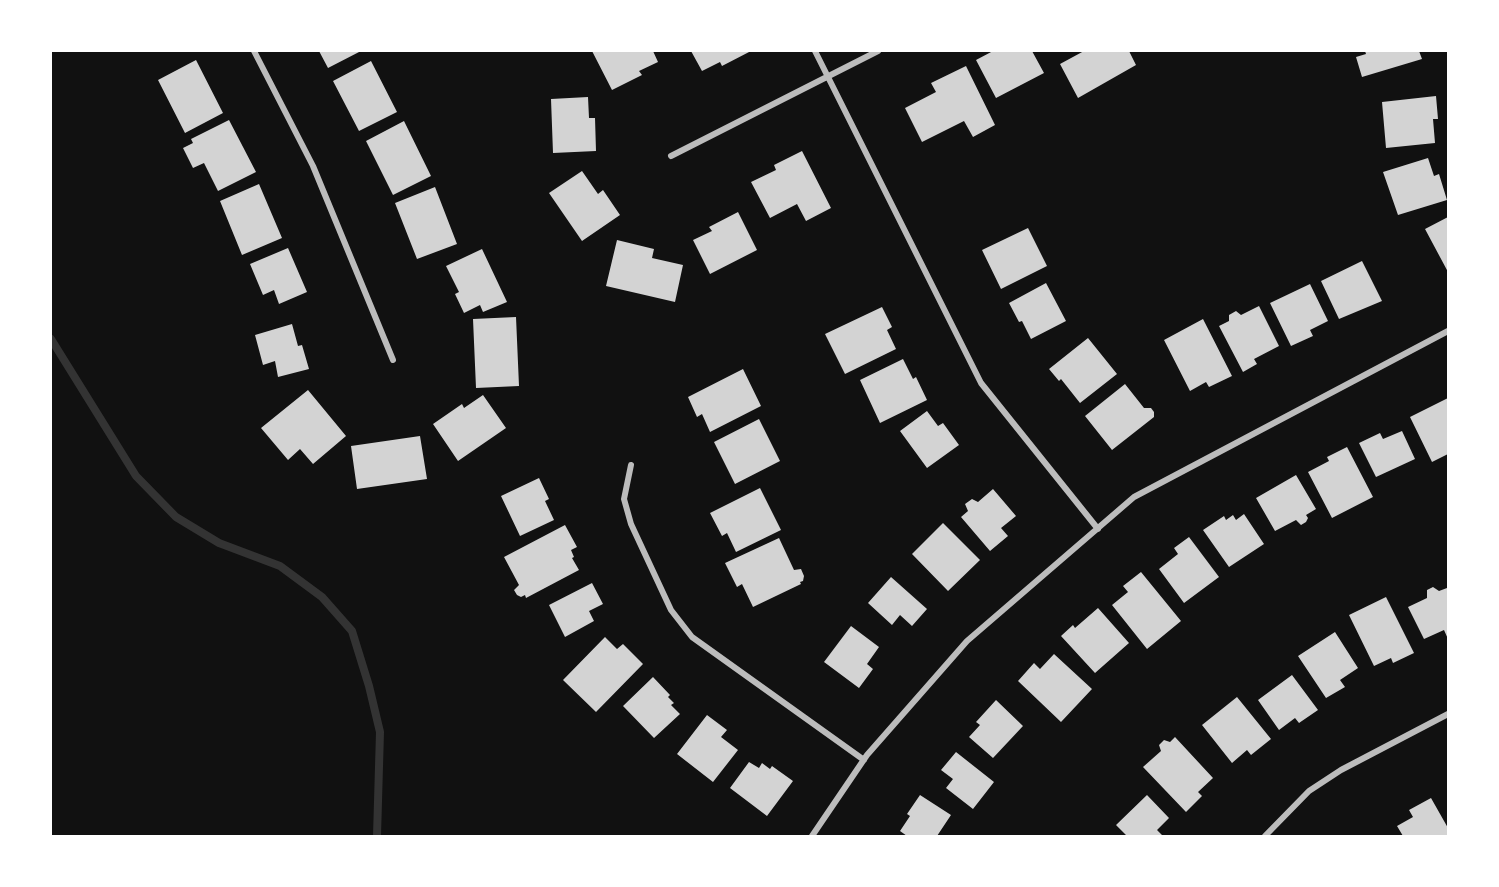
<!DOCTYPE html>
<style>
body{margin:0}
#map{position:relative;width:1499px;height:887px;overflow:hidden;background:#111;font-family:Mulish,sans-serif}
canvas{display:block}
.frame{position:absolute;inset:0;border:52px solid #fff;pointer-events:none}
</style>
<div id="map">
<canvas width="1499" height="887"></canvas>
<div class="frame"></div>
</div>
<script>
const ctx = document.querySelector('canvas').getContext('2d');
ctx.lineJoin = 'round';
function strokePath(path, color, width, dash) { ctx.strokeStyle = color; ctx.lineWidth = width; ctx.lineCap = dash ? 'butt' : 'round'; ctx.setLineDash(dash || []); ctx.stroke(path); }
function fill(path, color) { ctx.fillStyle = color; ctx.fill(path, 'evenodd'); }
const stream = new Path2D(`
 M 51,339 L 136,476 L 176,517 L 219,543 L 280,566 L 322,597 L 352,631 L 369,686 L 380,732 L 377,836`);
const building = new Path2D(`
 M 319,51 L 361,51 L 328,68 Z
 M 592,51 L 653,51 L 658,62 L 639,71 L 642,75 L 612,90 Z
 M 691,51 L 751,51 L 722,66 L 720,62 L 702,71 Z
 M 993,51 L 1032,51 L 1044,73 L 996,98 L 976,60 Z
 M 1084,51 L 1129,51 L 1136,65 L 1078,98 L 1060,64 Z
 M 1365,51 L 1419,51 L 1422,59 L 1362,77 L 1356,57 L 1366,54 Z
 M 196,60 L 223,113 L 185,133 L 158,80 Z
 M 371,61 L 397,112 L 359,131 L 333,81 Z
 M 966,66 L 995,125 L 973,137 L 964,121 L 922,142 L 905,108 L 936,92 L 931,83 Z
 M 1436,96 L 1438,119 L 1433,119 L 1435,143 L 1386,148 L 1382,102 Z
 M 588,97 L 589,118 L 595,118 L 596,151 L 553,153 L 551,99 Z
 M 229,120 L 256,172 L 218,191 L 204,163 L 193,168 L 183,148 L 193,143 L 191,139 Z
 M 404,121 L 431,176 L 393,195 L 366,141 Z
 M 802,151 L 831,208 L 806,221 L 797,204 L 770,218 L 751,182 L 776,170 L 774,165 Z
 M 1428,158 L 1434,176 L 1439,174 L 1447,200 L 1398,215 L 1383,172 Z
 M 582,171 L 598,194 L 603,190 L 620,215 L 582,241 L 549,193 Z
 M 259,184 L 282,238 L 242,255 L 220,201 Z
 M 435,187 L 457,244 L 417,259 L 395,203 Z
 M 738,212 L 757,250 L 710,274 L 693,240 L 712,231 L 709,227 Z
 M 1448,217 L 1448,272 L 1425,229 Z
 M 1028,228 L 1047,266 L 1001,289 L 982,250 Z
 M 617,240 L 654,249 L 652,258 L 683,265 L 675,302 L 606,286 Z
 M 288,248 L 307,292 L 279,304 L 274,290 L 263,295 L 250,264 Z
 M 482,249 L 507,302 L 483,312 L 480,305 L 464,313 L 455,294 L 459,292 L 446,266 Z
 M 1362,261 L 1382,301 L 1339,319 L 1321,281 Z
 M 1046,283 L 1066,321 L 1031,339 L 1022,321 L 1019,322 L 1009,303 Z
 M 1310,284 L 1328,321 L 1310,330 L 1313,336 L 1291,346 L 1270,303 Z
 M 1259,306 L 1279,346 L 1254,359 L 1257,364 L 1243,372 L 1219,326 L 1229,321 L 1229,315 L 1236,311 L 1241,315 Z
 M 882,307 L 892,327 L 887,330 L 896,349 L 845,374 L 825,334 Z
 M 516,317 L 519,386 L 476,388 L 473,319 Z
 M 1203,319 L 1232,376 L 1209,387 L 1206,382 L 1190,391 L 1164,340 Z
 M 292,324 L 298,346 L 302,345 L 309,369 L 278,377 L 275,361 L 263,365 L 255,335 Z
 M 1088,338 L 1117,374 L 1080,403 L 1061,379 L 1059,381 L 1049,369 Z
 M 903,359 L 913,379 L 916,377 L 927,400 L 880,423 L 860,380 Z
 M 743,369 L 761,406 L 710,432 L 702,414 L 697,417 L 688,397 Z
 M 1125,384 L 1144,408 L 1151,408 L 1154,412 L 1154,417 L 1112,450 L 1085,416 Z
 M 308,390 L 346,436 L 313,464 L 300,449 L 288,460 L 261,428 Z
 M 483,395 L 506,428 L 458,461 L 433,424 L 462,404 L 464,408 Z
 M 1448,398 L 1448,454 L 1432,462 L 1410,417 Z
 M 927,411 L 938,426 L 943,423 L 959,445 L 927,468 L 900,431 Z
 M 759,419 L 780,461 L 735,484 L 714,442 Z
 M 1402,431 L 1415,459 L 1376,477 L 1359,443 L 1380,433 L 1383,439 Z
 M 420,436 L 427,479 L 357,489 L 351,446 Z
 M 1347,447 L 1373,497 L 1332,518 L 1308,472 L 1329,461 L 1327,457 Z
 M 1296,475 L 1316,509 L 1306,515 L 1308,518 L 1306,522 L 1301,525 L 1296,520 L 1275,531 L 1256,498 Z
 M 539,478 L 549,499 L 545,501 L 554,520 L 520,536 L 501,496 Z
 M 760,488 L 781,530 L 736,552 L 727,533 L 722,536 L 710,513 Z
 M 993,489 L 1016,516 L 1001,528 L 1008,536 L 990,551 L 961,517 L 968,511 L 965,504 L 972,499 L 978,502 Z
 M 1244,514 L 1264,544 L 1229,567 L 1203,530 L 1224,516 L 1226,520 L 1233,515 L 1236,520 Z
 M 943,523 L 980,560 L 948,591 L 912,554 Z
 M 565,525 L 577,547 L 571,550 L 574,557 L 572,558 L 579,570 L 526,598 L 525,595 L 521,597 L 517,595 L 514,590 L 519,585 L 504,557 Z
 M 1189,537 L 1219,577 L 1184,603 L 1159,569 L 1178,554 L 1174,548 Z
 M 779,538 L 794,570 L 801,569 L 804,576 L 803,581 L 800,582 L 801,584 L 753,607 L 742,584 L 737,587 L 725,563 Z
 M 1141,572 L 1181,621 L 1147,649 L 1112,605 L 1128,592 L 1123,586 Z
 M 891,577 L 927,609 L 912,626 L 900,615 L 892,625 L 868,603 Z
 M 592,583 L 603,604 L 589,611 L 594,621 L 565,637 L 549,605 Z
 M 1433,587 L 1439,591 L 1447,588 L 1448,591 L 1448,639 L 1444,630 L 1424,639 L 1408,607 L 1427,598 L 1427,590 Z
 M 1386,597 L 1414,653 L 1393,663 L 1391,658 L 1374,666 L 1349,615 Z
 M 1098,608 L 1129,643 L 1095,673 L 1061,636 L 1073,625 L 1075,628 Z
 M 851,626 L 879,647 L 867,664 L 873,669 L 859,688 L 824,662 Z
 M 1335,632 L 1358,668 L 1340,680 L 1345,687 L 1326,698 L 1298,656 Z
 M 605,637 L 617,649 L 623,644 L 643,664 L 596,712 L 563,680 Z
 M 1054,654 L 1092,689 L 1061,722 L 1018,681 L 1034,663 L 1040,669 Z
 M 1292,675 L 1318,710 L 1299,723 L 1295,718 L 1279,730 L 1258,700 Z
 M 653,677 L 670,695 L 668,697 L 674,703 L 671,705 L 680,714 L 654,738 L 623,706 Z
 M 1237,697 L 1271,739 L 1251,755 L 1247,750 L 1232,763 L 1202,725 Z
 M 996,700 L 1023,726 L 993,758 L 969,737 L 980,725 L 976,722 Z
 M 707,715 L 727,730 L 721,737 L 738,750 L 713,782 L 677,754 Z
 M 1175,737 L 1213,778 L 1198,792 L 1202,796 L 1186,812 L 1143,767 L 1161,751 L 1159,745 L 1164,740 L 1170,742 Z
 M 956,752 L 994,782 L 973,809 L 946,788 L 953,779 L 941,770 Z
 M 749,762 L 759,768 L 762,763 L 770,769 L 772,766 L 793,781 L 767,816 L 730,788 Z
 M 920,795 L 951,815 L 937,836 L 907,836 L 900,831 L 910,816 L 907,814 Z
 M 1147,795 L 1169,818 L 1157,830 L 1163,836 L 1127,836 L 1116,825 Z
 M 1431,798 L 1448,828 L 1448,836 L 1403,836 L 1397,826 L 1413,817 L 1409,810 Z`);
const minor = new Path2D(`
 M 254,51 L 313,166 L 393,360
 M 815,51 L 981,383 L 1098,529
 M 671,156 L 878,51
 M 631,465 L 624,499 L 631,524 L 671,610 L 692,637 L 864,760
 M 812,836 L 867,755 L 967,641 L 1134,497 L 1448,331
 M 1265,836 L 1309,791 L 1341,770 L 1448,714`);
strokePath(stream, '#333', 8);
fill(building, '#d3d3d3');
strokePath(minor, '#bcbcbc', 6);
</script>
